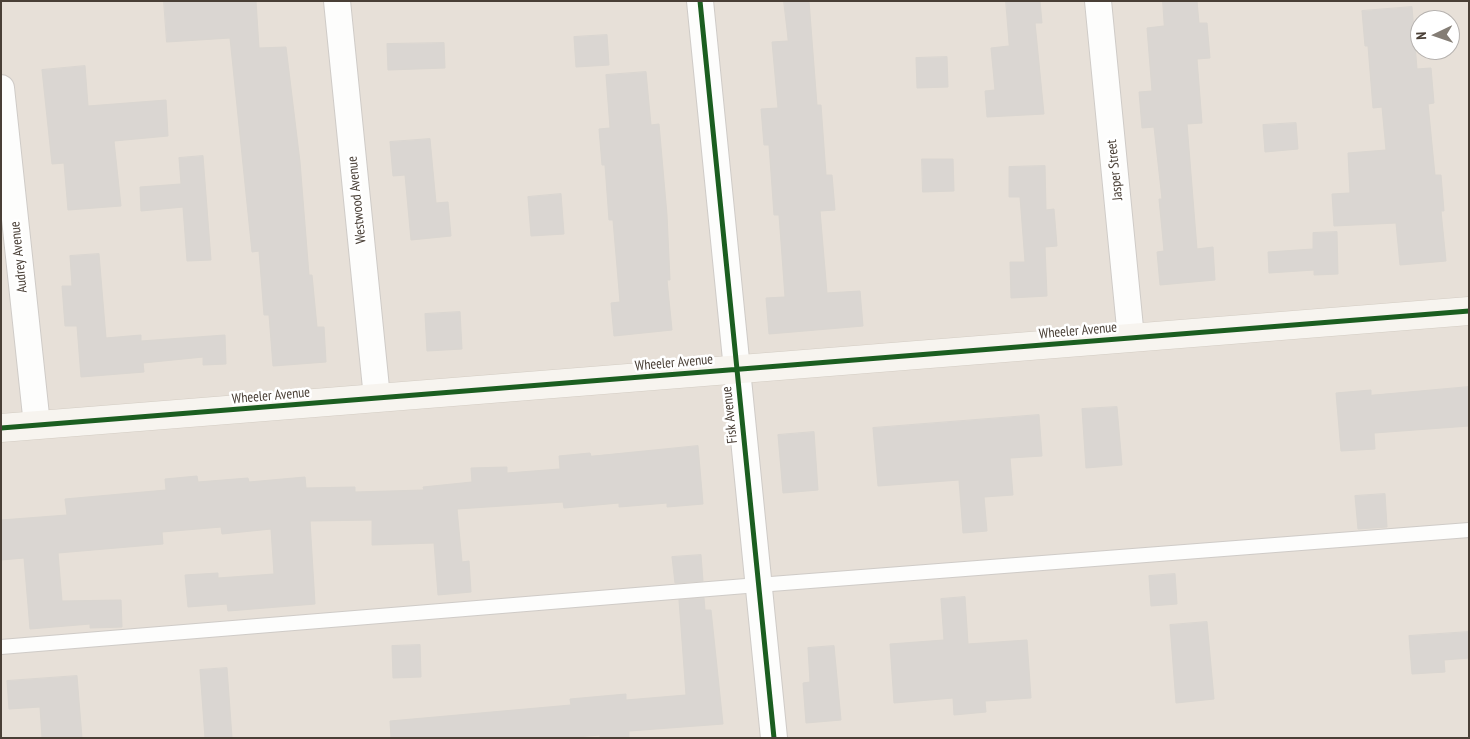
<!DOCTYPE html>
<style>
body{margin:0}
#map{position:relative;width:1470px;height:739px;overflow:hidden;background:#f2efeb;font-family:"PT Sans Narrow",sans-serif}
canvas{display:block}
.frame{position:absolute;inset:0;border:2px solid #493f36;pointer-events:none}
.north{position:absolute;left:1410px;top:10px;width:50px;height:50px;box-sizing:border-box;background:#fff;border:1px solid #b6b2af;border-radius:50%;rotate:267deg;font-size:14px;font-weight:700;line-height:20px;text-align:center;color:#493f36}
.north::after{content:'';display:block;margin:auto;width:18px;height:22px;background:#847d75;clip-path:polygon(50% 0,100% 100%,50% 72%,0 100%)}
</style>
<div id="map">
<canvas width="1470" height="739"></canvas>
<div class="frame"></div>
<div class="north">N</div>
</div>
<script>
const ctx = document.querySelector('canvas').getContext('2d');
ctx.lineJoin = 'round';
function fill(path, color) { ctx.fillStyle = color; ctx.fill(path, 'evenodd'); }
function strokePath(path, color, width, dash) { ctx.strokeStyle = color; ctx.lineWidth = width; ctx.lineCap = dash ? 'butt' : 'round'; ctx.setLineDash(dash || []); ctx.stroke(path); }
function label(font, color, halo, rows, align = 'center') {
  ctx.font = font + ' "PT Sans Narrow",sans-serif'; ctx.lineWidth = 5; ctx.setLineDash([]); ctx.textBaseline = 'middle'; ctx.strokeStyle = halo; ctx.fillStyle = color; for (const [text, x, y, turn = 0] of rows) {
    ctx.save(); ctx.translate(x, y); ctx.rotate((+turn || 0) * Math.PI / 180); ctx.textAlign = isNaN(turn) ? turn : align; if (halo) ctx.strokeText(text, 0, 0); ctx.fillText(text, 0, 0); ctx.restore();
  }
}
const residential = new Path2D(`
 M 1,1 L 1469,1 L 1469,738 L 1,738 ZM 1420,20 L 1450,20 L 1450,50 L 1420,50 Z`);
const building = new Path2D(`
 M 164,1 L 256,1 L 259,48 L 286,47 L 300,162 L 309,275 L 312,275 L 317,327 L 324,327 L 326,362 L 273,366 L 269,315 L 264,315 L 259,251 L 252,252 L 230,38 L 167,42 Z
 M 784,1 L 809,1 L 817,105 L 821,105 L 826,175 L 832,175 L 835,210 L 820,211 L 827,293 L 860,291 L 863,326 L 769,334 L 766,298 L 785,297 L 779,215 L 774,215 L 769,145 L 764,145 L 761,109 L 778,108 L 772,42 L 788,41 Z
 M 1006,1 L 1040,1 L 1042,23 L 1035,23 L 1044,114 L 987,117 L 985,91 L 995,90 L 991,48 L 1009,46 Z
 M 1163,1 L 1197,1 L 1199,23 L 1207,23 L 1210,58 L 1197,59 L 1202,123 L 1187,124 L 1197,249 L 1213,247 L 1215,280 L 1160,285 L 1157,252 L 1164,251 L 1159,199 L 1162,199 L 1154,127 L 1142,128 L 1139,92 L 1152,91 L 1147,28 L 1164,26 Z
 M 1412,7 L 1417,69 L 1431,68 L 1434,103 L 1428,104 L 1435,175 L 1441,175 L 1444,211 L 1441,211 L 1446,261 L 1400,265 L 1396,223 L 1334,226 L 1332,194 L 1350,193 L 1348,153 L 1386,150 L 1382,107 L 1373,108 L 1368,46 L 1365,46 L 1362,11 Z
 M 607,35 L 609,65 L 576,67 L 574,37 Z
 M 444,43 L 445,68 L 388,70 L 387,44 Z
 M 947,57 L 948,87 L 917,88 L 916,58 Z
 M 85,66 L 88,106 L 166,100 L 168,136 L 114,141 L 121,206 L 68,210 L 64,163 L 52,164 L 42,70 Z
 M 646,72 L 651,125 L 659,124 L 667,215 L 670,280 L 667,280 L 672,330 L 614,336 L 611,303 L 620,302 L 613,220 L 609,220 L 605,165 L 602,165 L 599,129 L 610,128 L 606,75 Z
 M 1296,123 L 1298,149 L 1265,152 L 1263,125 Z
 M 430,139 L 436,203 L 448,202 L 451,236 L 411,240 L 405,175 L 393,176 L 390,142 Z
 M 203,156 L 211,260 L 187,261 L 183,207 L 141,211 L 140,187 L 181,184 L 179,158 Z
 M 922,159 L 953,159 L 954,191 L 923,192 Z
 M 1045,166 L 1046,210 L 1054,209 L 1057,246 L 1045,247 L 1047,296 L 1011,298 L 1010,262 L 1025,262 L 1020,197 L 1009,197 L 1009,167 Z
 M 561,194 L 564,234 L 531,236 L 528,197 Z
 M 1337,232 L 1338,274 L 1314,275 L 1314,270 L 1269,273 L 1268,252 L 1313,249 L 1313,233 Z
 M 99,254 L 106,338 L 141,335 L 141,341 L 225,335 L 226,364 L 203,365 L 203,357 L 143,363 L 144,372 L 81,377 L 77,326 L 65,326 L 62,286 L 72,286 L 70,256 Z
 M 460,312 L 462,349 L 427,351 L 425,314 Z
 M 1469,387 L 1469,426 L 1374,433 L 1375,449 L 1341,451 L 1336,393 L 1371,390 L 1371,395 Z
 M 1117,407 L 1122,465 L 1086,468 L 1082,409 Z
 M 1039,415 L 1042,456 L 1010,458 L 1013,495 L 984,497 L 987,531 L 963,533 L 959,480 L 878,486 L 873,428 Z
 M 814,432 L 818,490 L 783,493 L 778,435 Z
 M 698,446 L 703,504 L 667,507 L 667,503 L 619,507 L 619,503 L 564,508 L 563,502 L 457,509 L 462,562 L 469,561 L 471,592 L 438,595 L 434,543 L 372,545 L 372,520 L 310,521 L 315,604 L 228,611 L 227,604 L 188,607 L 185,575 L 218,573 L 218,578 L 274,574 L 271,529 L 222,534 L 221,527 L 162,532 L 163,544 L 58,553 L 62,601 L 121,600 L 122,627 L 90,628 L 90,624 L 30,629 L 24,558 L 1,560 L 1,520 L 67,515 L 65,499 L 166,490 L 165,479 L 197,476 L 198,482 L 248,478 L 249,482 L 305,477 L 306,488 L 355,487 L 355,492 L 424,490 L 423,487 L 472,482 L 471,468 L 507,467 L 507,473 L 560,469 L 559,456 L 590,453 L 591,456 Z
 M 1385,494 L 1387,527 L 1358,529 L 1355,496 Z
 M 701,555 L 703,581 L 675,583 L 672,557 Z
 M 1175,574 L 1177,604 L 1151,606 L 1149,576 Z
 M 965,597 L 968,644 L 1027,640 L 1031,698 L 985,701 L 986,712 L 954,715 L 953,698 L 894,703 L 890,644 L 944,640 L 941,599 Z
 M 704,598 L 705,610 L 711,610 L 723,724 L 629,731 L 629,738 L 600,738 L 600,735 L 564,738 L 391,738 L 390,721 L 571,705 L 570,699 L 626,694 L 626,700 L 686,695 L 679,600 Z
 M 1207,622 L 1214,699 L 1176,703 L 1170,625 Z
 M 1469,632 L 1469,658 L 1444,660 L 1445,672 L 1412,674 L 1409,636 Z
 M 420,645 L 421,677 L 393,678 L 392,646 Z
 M 834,646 L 841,720 L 806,723 L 803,683 L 810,682 L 808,648 Z
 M 227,668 L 232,738 L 205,738 L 200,670 Z
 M 77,676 L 82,738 L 42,738 L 40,707 L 9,709 L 7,681 Z`);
const lane = new Path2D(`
 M 1,647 L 758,585 L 1469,530`);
const street = new Path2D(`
 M 337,1 L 377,398
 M 700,1 L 774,738
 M 1098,1 L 1131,338
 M 1,88 L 37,425`);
const secondary = new Path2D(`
 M 1,428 L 1469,311`);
const cycleway = new Path2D(`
 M 700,1 L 774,738
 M 1,428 L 1469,311`);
const streetNames = [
 ["Jasper Street",1115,170,-96],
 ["Westwood Avenue",357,200,-96],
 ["Audrey Avenue",19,257,-96],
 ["Wheeler Avenue",1078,331,-5],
 ["Wheeler Avenue",674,363,-5],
 ["Wheeler Avenue",271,396,-5],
 ["Fisk Avenue",730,415,-96]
];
fill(residential, '#e7e0d8');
fill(building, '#dad6d2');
strokePath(building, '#dad6d1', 1);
strokePath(lane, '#cfcbc7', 16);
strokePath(street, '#cfcbc7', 28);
strokePath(secondary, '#d3ccc3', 29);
strokePath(lane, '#fdfdfc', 14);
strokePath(street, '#fdfdfc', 26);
strokePath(secondary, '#f7f4ef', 28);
strokePath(cycleway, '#1b5e20', 5);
label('14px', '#493f36', '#fff', streetNames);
</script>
